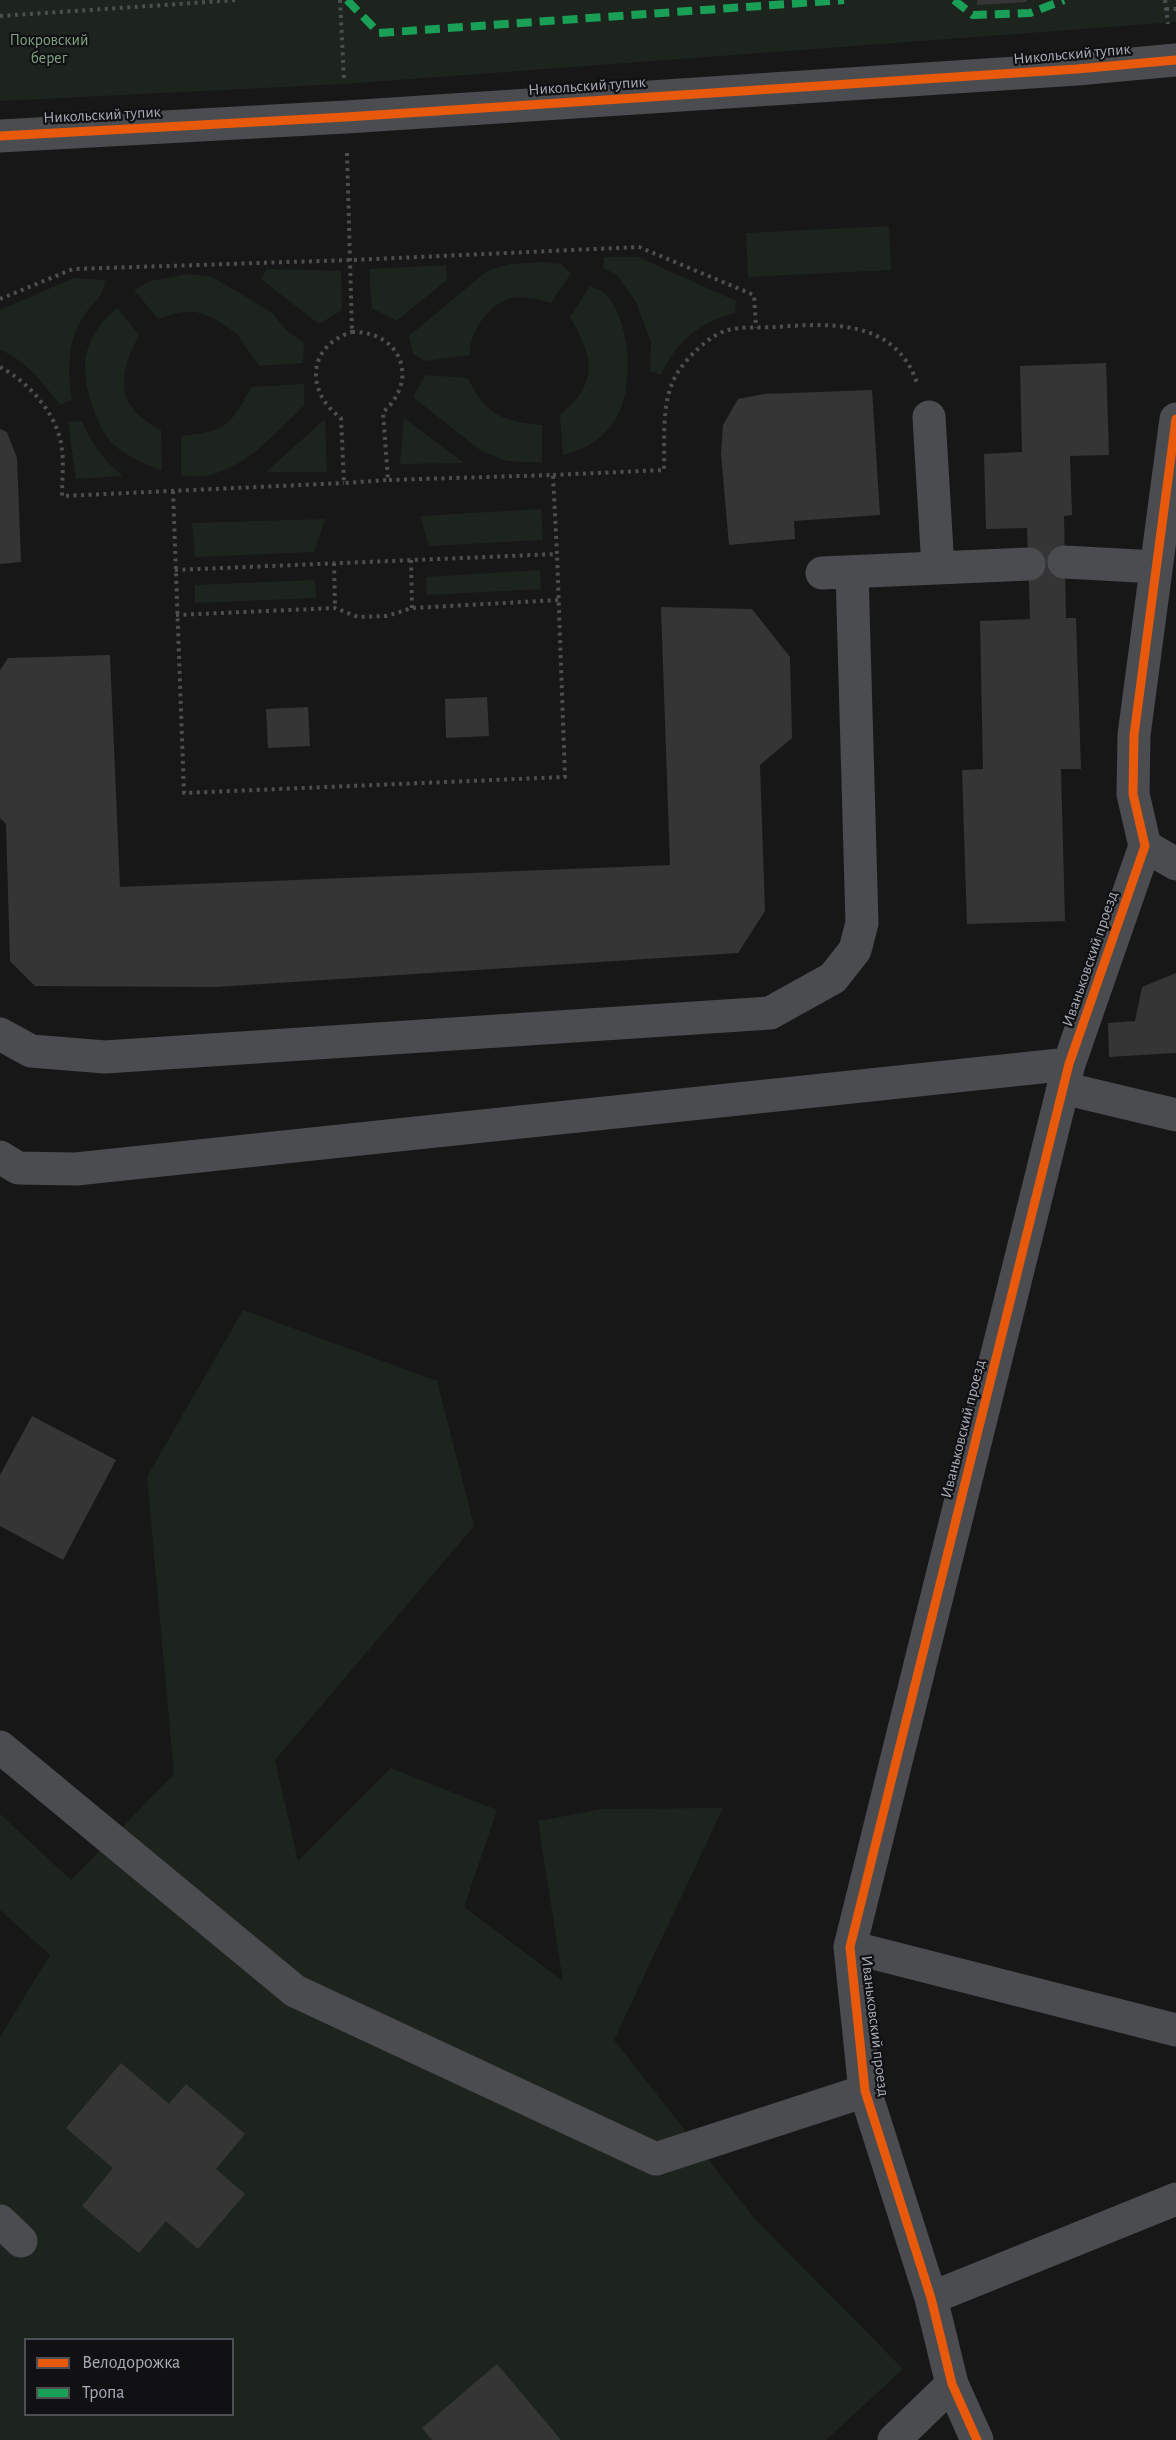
<!DOCTYPE html>
<meta charset="utf-8">
<style>
body{margin:0}
#map{position:relative;width:1176px;height:2440px;overflow:hidden;background:#171717;font-family:"Alegreya Sans",sans-serif}
canvas{display:block}
.legend{position:absolute;left:24px;top:2338px;width:210px;height:78px;box-sizing:border-box;background:#111113;border:2px solid #4d4f55;margin:0;padding:8px 10px;list-style:none;font-size:18px;color:#a8adb8}
.legend li{display:flex;align-items:center;gap:12px;height:30px}
.legend b{width:30px;border:2px solid #4d4f55}
</style>
<div id="map">
<canvas width="1176" height="2440"></canvas>
<ul class="legend">
<li><b style="height:8px;background:#e8590c"></b>Велодорожка</li>
<li><b style="height:8px;background:#1a9f57"></b>Тропа</li>
</ul>
</div>
<script>
const ctx = document.querySelector('canvas').getContext('2d');
ctx.lineJoin = 'round';
function fill(path, color) { ctx.fillStyle = color; ctx.fill(path, 'evenodd'); }
function strokePath(path, color, width, dash) { ctx.strokeStyle = color; ctx.lineWidth = width; ctx.lineCap = dash ? 'butt' : 'round'; ctx.setLineDash(dash || []); ctx.stroke(path); }
function label(font, color, halo, rows, align = 'center') {
  ctx.font = font + ' "Alegreya Sans",sans-serif'; ctx.lineWidth = 4.5; ctx.setLineDash([]); ctx.textBaseline = 'middle'; ctx.strokeStyle = halo; ctx.fillStyle = color; for (const [text, x, y, turn = 0] of rows) {
    ctx.save(); ctx.translate(x, y); ctx.rotate((+turn || 0) * Math.PI / 180); ctx.textAlign = isNaN(turn) ? turn : align; if (halo) ctx.strokeText(text, 0, 0); ctx.fillText(text, 0, 0); ctx.restore();
  }
}
const green = new Path2D(`
 M 0,0 L 1176,0 L 1176,22 L 344,84 L 0,101 Z
 M 889,226 L 891,270 L 748,277 L 746,233 Z
 M 604,257 L 638,257 L 736,301 L 735,313 C 700,322 675,342 661,375 L 650,371 L 651,342 L 636,302 L 616,274 L 603,268 Z
 M 544,262 L 561,264 L 571,273 L 551,303 C 537,299 522,295 508,299 C 488,305 468,334 470,355 L 425,361 L 413,354 L 409,336 L 487,271 L 510,264 Z
 M 446,265 L 447,280 L 396,321 L 372,308 L 369,269 Z
 M 267,269 L 341,271 L 342,310 L 319,324 L 261,279 Z
 M 188,274 L 212,277 L 243,295 L 272,313 L 287,331 L 304,343 L 303,363 L 260,366 C 251,356 245,346 238,335 C 234,331 228,328 223,324 C 199,308 184,309 158,319 L 134,290 L 150,281 Z
 M 74,278 L 105,280 C 104,295 96,300 87,311 C 67,337 67,369 72,400 L 60,405 C 43,383 26,360 0,350 L 0,310 Z
 M 590,286 C 594,288 600,290 603,292 C 632,318 636,393 613,423 C 599,442 585,449 563,455 L 560,415 C 599,383 594,358 570,317 Z
 M 117,308 L 139,335 C 117,377 115,406 161,430 L 162,471 C 143,463 119,454 107,437 C 94,418 84,385 85,362 C 87,341 102,320 117,308 Z
 M 425,375 L 468,378 C 485,415 503,422 542,425 L 542,463 L 507,461 L 480,450 L 413,397 Z
 M 304,384 L 304,406 C 276,431 248,467 209,475 C 200,477 190,476 181,476 L 181,436 C 226,431 230,427 251,387 Z
 M 404,418 L 464,463 L 400,464 Z
 M 325,419 L 327,472 L 266,472 Z
 M 82,421 C 92,444 103,460 123,476 L 76,479 L 68,422 Z
 M 541,509 L 543,540 L 429,546 L 420,516 Z
 M 325,519 L 314,552 L 195,557 L 192,523 Z
 M 540,570 L 541,589 L 427,595 L 426,577 Z
 M 315,580 L 316,598 L 195,603 L 195,585 Z
 M 243,1310 L 437,1381 L 474,1526 L 275,1760 L 298,1861 L 391,1768 L 497,1810 L 464,1907 L 563,1981 L 538,1821 L 602,1809 L 723,1808 L 614,2040 L 755,2219 L 903,2369 L 826,2440 L 0,2440 L 0,2037 L 50,1955 L 0,1910 L 0,1814 L 71,1880 L 174,1774 L 147,1477 ZM 26,2340 L 232,2340 L 232,2414 L 26,2414 Z`);
const building = new Path2D(`
 M 977,0 L 1027,0 L 1027,2 L 977,5 Z
 M 1106,363 L 1109,455 L 1070,456 L 1072,515 L 1064,516 L 1066,618 L 1076,618 L 1081,769 L 1061,769 L 1065,921 L 967,924 L 962,770 L 983,769 L 980,621 L 1030,619 L 1027,528 L 986,529 L 984,454 L 1022,452 L 1020,366 Z
 M 872,390 L 880,515 L 794,521 L 795,539 L 729,545 L 721,454 L 723,425 L 738,399 L 764,394 Z
 M 0,429 L 7,432 L 17,458 L 21,562 L 0,564 Z
 M 661,607 L 752,609 L 790,657 L 792,738 L 760,765 L 765,911 L 738,953 L 216,987 L 35,986 L 10,961 L 6,824 L 0,818 L 0,670 L 8,658 L 110,655 L 120,887 L 670,865 Z
 M 487,697 L 489,736 L 446,738 L 445,699 Z
 M 308,707 L 310,746 L 268,748 L 266,709 Z
 M 1176,973 L 1176,1053 L 1109,1057 L 1108,1023 L 1135,1021 L 1142,987 Z
 M 32,1416 L 116,1460 L 63,1560 L 0,1526 L 0,1475 Z
 M 121,2063 L 169,2104 L 186,2084 L 245,2134 L 216,2169 L 245,2194 L 198,2249 L 166,2221 L 139,2253 L 82,2206 L 113,2168 L 66,2128 Z
 M 497,2364 L 561,2440 L 432,2440 L 422,2428 Z`);
const path = new Path2D(`
 M 340,0 L 344,80
 M 1165,0 L 1168,24
 M 1166,9 L 1176,9
 M 0,16 L 237,0
 M 347,153 L 352,332
 M 0,299 L 73,269 L 352,260 L 639,247 L 754,295 L 756,328
 M 352,332 C 401,331 420,380 383,412 L 388,480 L 344,483 L 341,418 C 305,392 307,346 352,332 Z
 M 0,367 C 29,382 59,416 62,450 C 64,465 62,481 62,496 L 344,483
 M 553,475 L 664,470 C 665,437 660,397 680,369 C 690,355 708,337 725,331 C 739,326 760,328 775,327 C 831,323 895,319 917,383
 M 173,491 L 184,793 L 565,777 L 557,554
 M 411,560 L 412,608
 M 334,563 L 335,608
 M 175,570 L 557,554 L 553,475 L 388,480
 M 176,615 L 335,608 L 358,617 L 387,616 L 412,608 L 559,600`);
const minor = new Path2D(`
 M 0,136 L 346,117 L 1077,69 L 1176,60
 M 929,417 L 938,568
 M 1064,562 L 1156,567
 M 822,573 L 1029,564
 M 1145,846 L 1176,864
 M 0,1034 L 31,1051 L 105,1057 L 770,1013 L 833,978 L 855,950 L 862,923 L 852,572
 M 1063,1088 L 1176,1115
 M 0,1157 L 18,1168 L 76,1169 L 1069,1064
 M 0,1747 L 295,1991 L 656,2159 L 865,2091
 M 850,1947 L 1176,2030
 M 0,2221 L 21,2241
 M 931,2298 L 1176,2199
 M 894,2440 L 952,2384
 M 977,2440 L 952,2384 L 931,2298 L 865,2091 L 850,1947 L 1069,1064 L 1145,846 L 1133,794 L 1134,735 L 1176,419`);
const quiet = new Path2D(`
 M 347,0 L 379,33 L 844,0
 M 954,0 L 973,15 L 1030,13 L 1064,0`);
const cycleway = new Path2D(`
 M 0,136 L 346,117 L 1077,69 L 1176,60
 M 977,2440 L 952,2384 L 931,2298 L 865,2091 L 850,1947 L 1069,1064 L 1145,846 L 1133,794 L 1134,735 L 1176,419`);
const parkNames = [
 ["Покровский",49,40],
 ["берег",49,58]
];
const streetNames = [
 ["Никольский тупик",1072,54,-5],
 ["Никольский тупик",587,86,-4],
 ["Никольский тупик",102,115,-3],
 ["Иваньковский проезд",1090,959,-71],
 ["Иваньковский проезд",963,1429,-76],
 ["Иваньковский проезд",875,2026,83]
];
fill(green, '#1d241e');
fill(building, '#353536');
strokePath(path, '#4d4e52', 4, [3, 4.5]);
strokePath(minor, '#4b4c50', 33);
strokePath(quiet, '#1a9f57', 8, [15, 8]);
strokePath(cycleway, '#e8590c', 9);
label('16px', '#7fa381', '#111113', parkNames);
label('16px', '#a8adb8', '#111113', streetNames);
</script>
